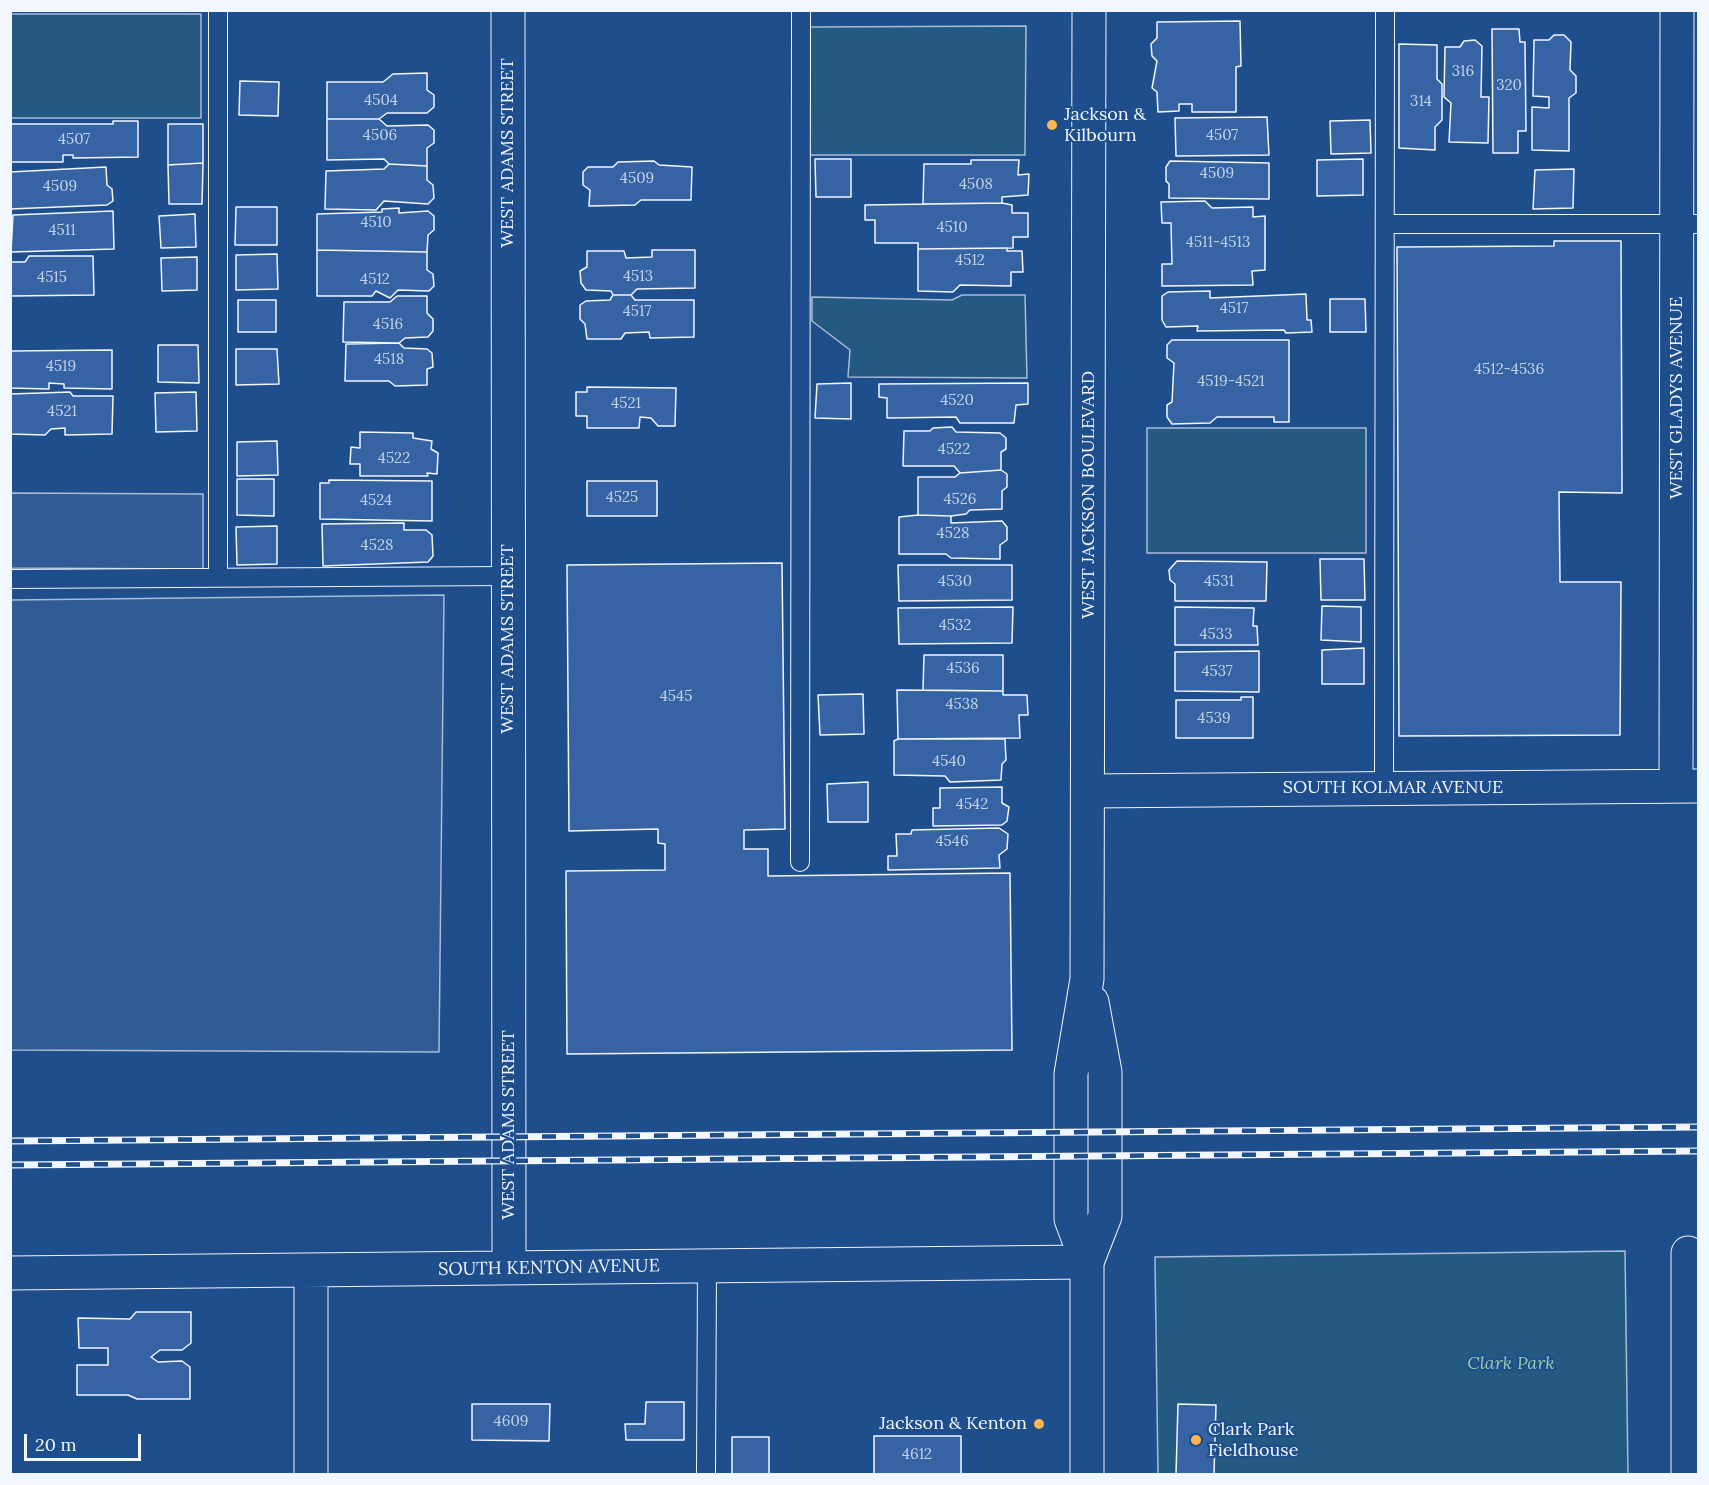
<!DOCTYPE html>
<style>
body{margin:0}
#map{position:relative;width:1709px;height:1485px;overflow:hidden;background:#1f4e8c;font-family:Lora,serif}
canvas{display:block}
.frame{position:absolute;inset:0;border:12px solid #f2f6ff;pointer-events:none}
.scale{position:absolute;left:24px;top:1434px;width:117px;height:27px;box-sizing:border-box;border:3px solid #f2f6ff;border-top:0;padding-left:8px;font-size:18px;line-height:21px;white-space:nowrap;color:#f2f6ff;-webkit-text-stroke:4px #1f4e8c;paint-order:stroke}
</style>
<div id="map">
<canvas width="1709" height="1485"></canvas>
<div class="frame"></div>
<div class="scale">20 m</div>
</div>
<script>
const ctx = document.querySelector('canvas').getContext('2d');
ctx.lineJoin = 'round';
function fill(path, color) { ctx.fillStyle = color; ctx.fill(path, 'evenodd'); }
function strokePath(path, color, width, dash) { ctx.strokeStyle = color; ctx.lineWidth = width; ctx.lineCap = dash ? 'butt' : 'round'; ctx.setLineDash(dash || []); ctx.stroke(path); }
function label(font, color, halo, rows, align = 'center') {
  ctx.font = font + ' Lora,serif'; ctx.lineWidth = 4.5; ctx.setLineDash([]); ctx.textBaseline = 'middle'; ctx.strokeStyle = halo; ctx.fillStyle = color; for (const [text, x, y, turn = 0] of rows) {
    ctx.save(); ctx.translate(x, y); ctx.rotate((+turn || 0) * Math.PI / 180); ctx.textAlign = isNaN(turn) ? turn : align; if (halo) ctx.strokeText(text, 0, 0); ctx.fillText(text, 0, 0); ctx.restore();
  }
}
const green = new Path2D(`
 M 11,14 L 201,14 L 201,118 L 11,118 Z
 M 1026,26 L 1025,155 L 810,155 L 810,27 Z
 M 962,295 L 1025,295 L 1027,378 L 848,377 L 850,350 L 812,321 L 812,297 L 952,300 Z
 M 1147,428 L 1366,428 L 1366,553 L 1147,553 Z
 M 1625,1251 L 1628,1474 L 1158,1474 L 1155,1257 Z`);
const parking = new Path2D(`
 M 11,493 L 203,494 L 203,569 L 11,568 Z
 M 444,595 L 439,1052 L 11,1050 L 11,600 Z`);
const building = new Path2D(`
 M 1240,21 L 1241,66 L 1236,67 L 1236,112 L 1192,112 L 1192,104 L 1179,104 L 1179,111 L 1158,112 L 1157,92 L 1152,88 L 1157,61 L 1152,56 L 1151,44 L 1157,38 L 1157,22 Z
 M 1492,29 L 1519,29 L 1520,42 L 1525,42 L 1526,131 L 1518,131 L 1518,153 L 1493,153 Z
 M 1554,35 L 1564,35 L 1571,42 L 1570,70 L 1576,76 L 1576,93 L 1569,98 L 1569,151 L 1532,150 L 1532,107 L 1549,108 L 1549,97 L 1533,96 L 1534,40 L 1549,40 Z
 M 1475,40 L 1482,46 L 1481,97 L 1489,97 L 1488,143 L 1449,142 L 1451,103 L 1444,97 L 1445,47 L 1460,47 L 1464,41 Z
 M 1399,44 L 1437,45 L 1437,79 L 1442,84 L 1442,120 L 1435,127 L 1435,150 L 1399,148 Z
 M 427,73 L 427,90 L 434,95 L 434,107 L 427,113 L 387,113 L 379,119 L 327,119 L 327,82 L 383,82 L 393,74 Z
 M 240,81 L 279,82 L 278,116 L 239,115 Z
 M 1267,117 L 1269,155 L 1176,156 L 1175,118 Z
 M 327,119 L 379,119 L 387,126 L 428,125 L 434,130 L 434,143 L 427,148 L 427,166 L 389,164 L 384,159 L 327,160 Z
 M 1370,120 L 1371,153 L 1331,154 L 1330,121 Z
 M 113,121 L 138,121 L 138,157 L 73,158 L 73,155 L 63,155 L 63,162 L 10,162 L 10,124 L 113,124 Z
 M 168,124 L 203,124 L 203,163 L 168,165 Z
 M 815,159 L 851,159 L 851,197 L 816,197 Z
 M 1363,159 L 1363,195 L 1317,196 L 1317,160 Z
 M 971,160 L 1019,160 L 1018,175 L 1029,174 L 1028,195 L 1002,197 L 1002,203 L 923,204 L 924,164 L 971,164 Z
 M 654,161 L 659,165 L 692,167 L 691,200 L 641,200 L 635,205 L 589,206 L 590,190 L 583,185 L 583,172 L 588,167 L 613,167 L 618,162 Z
 M 1170,161 L 1269,163 L 1269,199 L 1169,198 L 1169,184 L 1166,181 L 1166,167 Z
 M 203,163 L 202,204 L 169,204 L 168,165 Z
 M 389,164 L 427,166 L 427,180 L 433,185 L 434,198 L 428,204 L 384,201 L 376,210 L 325,209 L 326,171 L 384,169 Z
 M 106,167 L 107,185 L 112,189 L 113,201 L 107,205 L 10,209 L 10,172 Z
 M 1574,169 L 1573,208 L 1533,209 L 1535,170 Z
 M 1205,201 L 1212,208 L 1253,207 L 1253,217 L 1265,216 L 1265,270 L 1252,271 L 1253,285 L 1162,286 L 1162,264 L 1172,264 L 1171,223 L 1162,223 L 1161,202 Z
 M 1002,203 L 1012,205 L 1012,213 L 1028,213 L 1028,237 L 1013,237 L 1013,248 L 918,249 L 918,243 L 875,243 L 875,220 L 865,220 L 865,205 Z
 M 236,207 L 277,207 L 277,245 L 235,245 Z
 M 399,208 L 399,213 L 428,211 L 434,216 L 434,230 L 428,235 L 427,252 L 317,250 L 317,214 L 382,212 L 382,209 Z
 M 113,211 L 114,249 L 11,252 L 13,215 Z
 M 195,214 L 196,247 L 161,248 L 159,216 Z
 M 1554,241 L 1621,241 L 1622,493 L 1559,492 L 1560,582 L 1621,582 L 1620,735 L 1399,736 L 1397,247 L 1554,246 Z
 M 1007,248 L 1007,251 L 1022,251 L 1023,272 L 1011,272 L 1011,286 L 960,285 L 953,292 L 918,291 L 918,249 Z
 M 317,250 L 427,252 L 427,270 L 433,274 L 434,286 L 429,291 L 398,290 L 390,298 L 376,291 L 372,296 L 317,296 Z
 M 652,250 L 695,250 L 695,288 L 637,289 L 631,295 L 613,295 L 611,291 L 586,290 L 581,283 L 580,271 L 587,267 L 587,251 L 624,251 L 626,258 L 652,257 Z
 M 277,254 L 278,289 L 236,290 L 236,255 Z
 M 29,256 L 93,256 L 94,295 L 10,296 L 10,262 L 25,262 Z
 M 197,257 L 197,290 L 162,291 L 161,258 Z
 M 1210,291 L 1210,298 L 1306,294 L 1307,320 L 1311,320 L 1312,332 L 1286,333 L 1284,330 L 1197,331 L 1198,326 L 1166,327 L 1162,320 L 1162,296 L 1168,292 Z
 M 613,295 L 631,295 L 635,300 L 694,300 L 694,337 L 650,338 L 649,332 L 625,333 L 621,339 L 587,339 L 585,324 L 580,319 L 580,305 L 586,301 L 610,300 Z
 M 397,296 L 427,296 L 427,313 L 433,319 L 433,331 L 428,337 L 405,338 L 399,343 L 343,342 L 344,302 L 390,302 Z
 M 1330,299 L 1365,299 L 1366,332 L 1330,332 Z
 M 238,300 L 276,300 L 276,332 L 238,332 Z
 M 1172,340 L 1289,340 L 1289,422 L 1274,422 L 1274,417 L 1217,417 L 1210,423 L 1172,424 L 1167,417 L 1167,405 L 1172,402 L 1174,363 L 1167,358 L 1167,345 Z
 M 399,343 L 404,348 L 427,349 L 432,353 L 433,367 L 427,369 L 427,385 L 395,386 L 389,381 L 345,381 L 346,344 Z
 M 158,345 L 198,345 L 199,383 L 158,382 Z
 M 236,349 L 277,349 L 279,384 L 236,385 Z
 M 112,350 L 112,389 L 64,388 L 64,384 L 49,383 L 49,389 L 10,388 L 10,351 Z
 M 851,383 L 851,419 L 815,418 L 817,384 Z
 M 1028,383 L 1028,404 L 1016,405 L 1014,423 L 960,423 L 956,417 L 887,418 L 887,398 L 879,397 L 879,384 Z
 M 587,387 L 676,388 L 675,426 L 658,426 L 651,418 L 640,417 L 639,428 L 587,428 L 587,416 L 576,416 L 576,392 L 587,392 Z
 M 70,392 L 73,396 L 113,396 L 112,434 L 65,435 L 65,428 L 51,429 L 45,435 L 10,434 L 10,394 Z
 M 196,392 L 197,431 L 156,432 L 155,393 Z
 M 952,427 L 956,432 L 1000,433 L 1006,438 L 1006,449 L 1001,452 L 1001,470 L 960,473 L 954,466 L 903,466 L 904,431 L 930,431 L 933,428 Z
 M 360,432 L 413,433 L 413,438 L 432,441 L 431,449 L 438,453 L 437,474 L 427,473 L 428,476 L 360,476 L 360,464 L 350,464 L 351,447 L 360,448 Z
 M 277,441 L 278,475 L 237,476 L 237,442 Z
 M 1001,470 L 1007,474 L 1007,487 L 1002,491 L 1002,509 L 970,510 L 966,514 L 951,516 L 918,515 L 918,477 L 955,477 L 960,473 Z
 M 237,479 L 274,479 L 274,516 L 237,515 Z
 M 329,480 L 432,481 L 432,521 L 320,519 L 320,483 L 329,483 Z
 M 587,481 L 657,481 L 657,516 L 587,516 Z
 M 918,515 L 951,516 L 951,523 L 1002,521 L 1007,527 L 1007,540 L 1000,545 L 1000,559 L 951,558 L 946,554 L 899,554 L 899,517 Z
 M 404,523 L 404,530 L 426,530 L 432,535 L 433,556 L 428,562 L 323,566 L 322,524 Z
 M 277,526 L 277,564 L 237,565 L 236,527 Z
 M 1320,559 L 1364,559 L 1365,600 L 1321,600 Z
 M 1177,561 L 1267,562 L 1266,601 L 1175,601 L 1175,584 L 1170,580 L 1169,570 Z
 M 782,563 L 785,829 L 744,830 L 744,849 L 768,849 L 768,876 L 1010,873 L 1012,1050 L 567,1054 L 566,871 L 665,870 L 665,844 L 658,843 L 658,829 L 569,831 L 567,565 Z
 M 898,565 L 1012,565 L 1012,600 L 899,601 Z
 M 1322,606 L 1361,607 L 1361,642 L 1321,640 Z
 M 1013,607 L 1012,643 L 899,644 L 898,608 Z
 M 1175,607 L 1254,608 L 1253,626 L 1257,626 L 1258,645 L 1175,645 Z
 M 1364,648 L 1364,684 L 1322,684 L 1322,650 Z
 M 1259,651 L 1259,692 L 1175,691 L 1175,652 Z
 M 924,655 L 1003,655 L 1003,691 L 923,690 Z
 M 897,690 L 1003,691 L 1003,695 L 1027,695 L 1028,715 L 1019,715 L 1020,738 L 898,739 Z
 M 863,694 L 864,734 L 820,735 L 818,695 Z
 M 1241,697 L 1253,697 L 1253,738 L 1176,738 L 1176,700 L 1241,700 Z
 M 898,739 L 1005,739 L 1006,760 L 1002,764 L 1001,780 L 950,782 L 945,776 L 894,775 L 894,741 Z
 M 868,782 L 868,822 L 828,822 L 827,784 Z
 M 1002,787 L 1002,803 L 1009,807 L 1007,821 L 1002,825 L 933,826 L 933,808 L 940,808 L 940,788 Z
 M 999,828 L 1008,834 L 1007,849 L 999,855 L 1000,868 L 888,870 L 888,856 L 897,856 L 896,834 L 911,834 L 912,830 Z
 M 136,1312 L 191,1312 L 191,1343 L 182,1350 L 160,1350 L 151,1357 L 158,1362 L 182,1361 L 190,1367 L 190,1399 L 137,1399 L 128,1395 L 77,1395 L 77,1365 L 108,1365 L 108,1348 L 79,1348 L 78,1318 L 130,1319 Z
 M 646,1402 L 684,1402 L 684,1440 L 626,1440 L 625,1424 L 645,1424 Z
 M 472,1404 L 550,1404 L 549,1441 L 472,1440 Z
 M 1178,1404 L 1216,1405 L 1214,1474 L 1176,1474 Z
 M 874,1436 L 961,1436 L 961,1474 L 874,1474 Z
 M 732,1437 L 769,1437 L 769,1474 L 732,1474 Z`);
const service = new Path2D(`
 M 1385,224 L 1698,224
 M 218,577 L 218,10
 M 10,579 L 508,576
 M 1384,789 L 1385,10
 M 800,862 L 801,10
 M 706,1474 L 707,1266`);
const minor = new Path2D(`
 M 508,10 L 509,1268
 M 1676,786 L 1677,10
 M 1088,791 L 1698,786
 M 1688,1253 L 1688,1474
 M 10,1273 L 1087,1262
 M 311,1474 L 311,1270`);
const tertiary = new Path2D(`
 M 1087,1262 L 1105,1216 L 1105,1072 L 1092,1002
 M 1087,1474 L 1087,1262 L 1071,1219 L 1071,1074 L 1087,979 L 1089,10`);
const rail = new Path2D(`
 M 10,1141 L 1698,1127
 M 10,1165 L 1698,1151`);
const markers = [
 [1052,125,6,"#ffb74d"],
 [1039,1424,6,"#ffb74d"],
 [1196,1440,6,"#ffb74d"]
];
const numberNames = [
 ["316",1463,72],
 ["320",1509,86],
 ["4504",381,101],
 ["314",1421,102],
 ["4506",380,136],
 ["4507",1222,136],
 ["4507",74,140],
 ["4509",1217,174],
 ["4509",637,179],
 ["4508",976,185],
 ["4509",60,187],
 ["4510",376,223],
 ["4510",952,228],
 ["4511",62,231],
 ["4511-4513",1218,243],
 ["4512",970,261],
 ["4513",638,277],
 ["4515",52,278],
 ["4512",375,280],
 ["4517",1234,309],
 ["4517",637,312],
 ["4516",388,325],
 ["4518",389,360],
 ["4519",61,367],
 ["4512-4536",1509,370],
 ["4519-4521",1231,382],
 ["4520",957,401],
 ["4521",626,404],
 ["4521",62,412],
 ["4522",954,450],
 ["4522",394,459],
 ["4525",622,498],
 ["4526",960,500],
 ["4524",376,501],
 ["4528",953,534],
 ["4528",377,546],
 ["4530",955,582],
 ["4531",1219,582],
 ["4532",955,626],
 ["4533",1216,635],
 ["4536",963,669],
 ["4537",1217,672],
 ["4545",676,697],
 ["4538",962,705],
 ["4539",1214,719],
 ["4540",949,762],
 ["4542",972,805],
 ["4546",952,842],
 ["4609",511,1422],
 ["4612",917,1455]
];
const poiNames = [
 ["Jackson &",1064,115],
 ["Kilbourn",1064,136],
 ["Jackson & Kenton",1027,1424,"right"],
 ["Clark Park",1208,1430],
 ["Fieldhouse",1208,1451]
];
const streetNames = [
 ["WEST ADAMS STREET",508,153,-90],
 ["WEST GLADYS AVENUE",1677,398,-90],
 ["WEST JACKSON BOULEVARD",1089,495,-90],
 ["WEST ADAMS STREET",508,639,-90],
 ["SOUTH KOLMAR AVENUE",1393,788],
 ["WEST ADAMS STREET",509,1125,-90],
 ["SOUTH KENTON AVENUE",549,1268,-1]
];
const parkNames = [
 ["Clark Park",1511,1364]
];
fill(green, '#245a82');
strokePath(green, '#a8bbd7', 1.5);
fill(parking, '#305b95');
strokePath(parking, '#a8bbd7', 1.5);
fill(building, '#3563a3');
strokePath(building, '#f2f6ff', 1.5);
strokePath(service, '#f2f6ff', 20);
strokePath(minor, '#f2f6ff', 35);
strokePath(tertiary, '#f2f6ff', 35);
strokePath(service, '#1f4e8c', 18);
strokePath(minor, '#1f4e8c', 33);
strokePath(tertiary, '#1f4e8c', 33);
strokePath(rail, '#f2f6ff', 7);
strokePath(rail, '#1f4e8c', 4.5, [14]);
for (const [x, y, r, color] of markers) { const dot = new Path2D(); dot.arc(x, y, r, 0, 2 * Math.PI); ctx.fillStyle = color; ctx.fill(dot); strokePath(dot, '#1f4e8c', 2); }
label('15px', '#c3d1e8', null, numberNames);
label('18px', '#f2f6ff', '#1f4e8c', poiNames, 'left');
label('18px', '#f2f6ff', '#1f4e8c', streetNames);
label('italic 18px', '#97c8a6', '#1f4e8c', parkNames);
</script>
